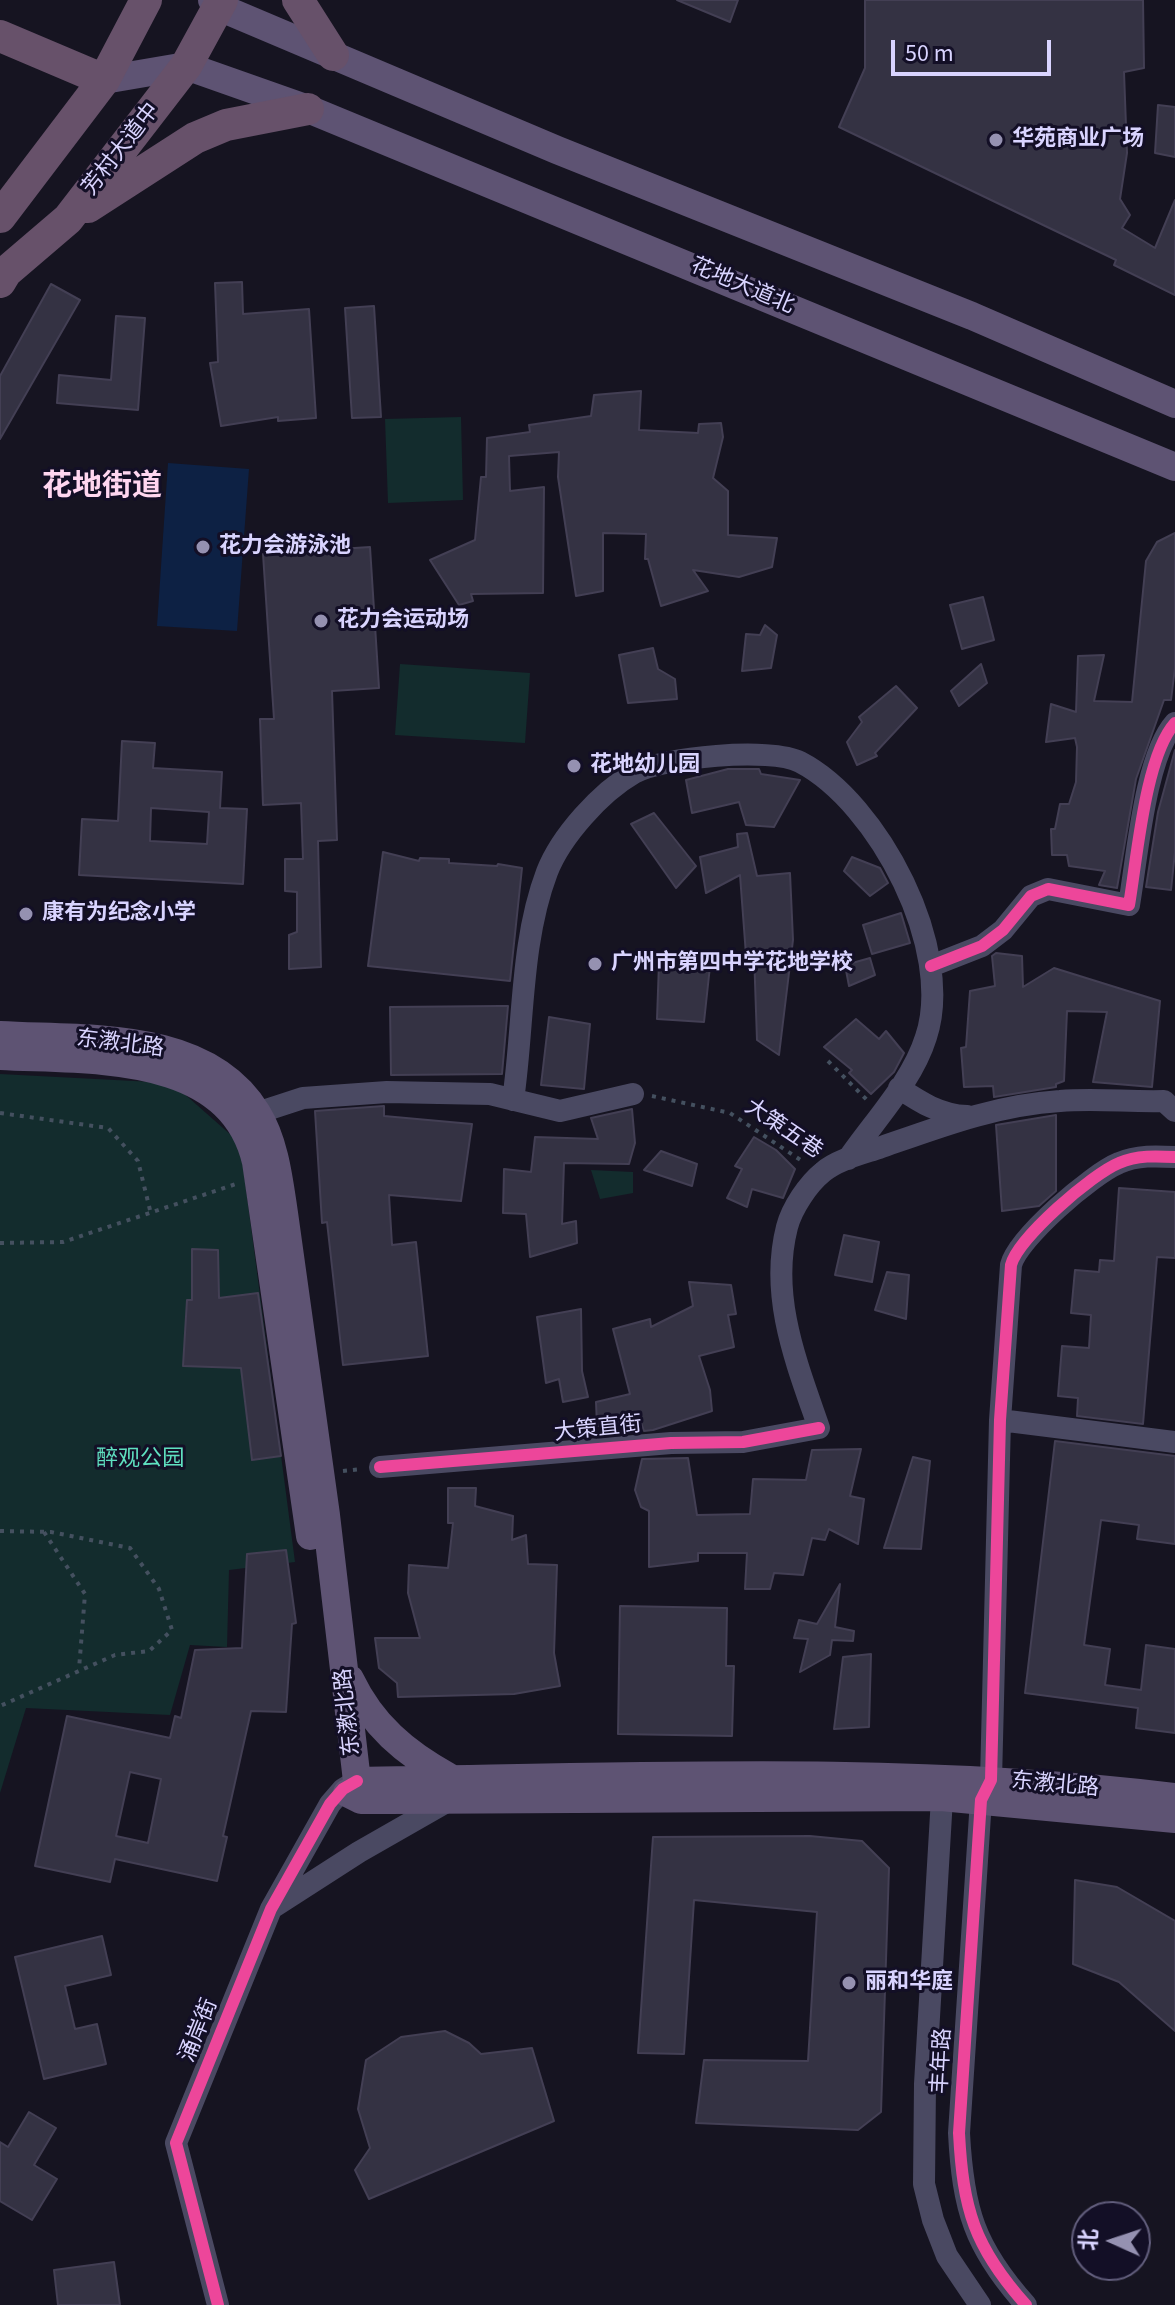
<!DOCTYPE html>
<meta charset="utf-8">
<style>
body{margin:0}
#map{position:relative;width:1175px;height:2305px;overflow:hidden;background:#161421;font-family:"Source Sans 3","Noto Sans SC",sans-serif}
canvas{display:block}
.north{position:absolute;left:1071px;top:2201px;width:80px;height:80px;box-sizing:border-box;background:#130f26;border:2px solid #625e7d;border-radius:50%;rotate:273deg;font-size:22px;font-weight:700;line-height:32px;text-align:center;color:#d9d4ff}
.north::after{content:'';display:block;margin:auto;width:28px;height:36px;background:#9591b1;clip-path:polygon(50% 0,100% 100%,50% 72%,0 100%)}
.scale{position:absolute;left:891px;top:40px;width:160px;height:36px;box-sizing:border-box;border:4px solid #d9d4ff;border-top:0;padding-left:10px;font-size:24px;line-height:28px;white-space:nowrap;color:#d9d4ff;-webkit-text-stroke:6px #130f26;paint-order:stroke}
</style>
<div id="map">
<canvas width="1175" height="2305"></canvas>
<div class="north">北</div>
<div class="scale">50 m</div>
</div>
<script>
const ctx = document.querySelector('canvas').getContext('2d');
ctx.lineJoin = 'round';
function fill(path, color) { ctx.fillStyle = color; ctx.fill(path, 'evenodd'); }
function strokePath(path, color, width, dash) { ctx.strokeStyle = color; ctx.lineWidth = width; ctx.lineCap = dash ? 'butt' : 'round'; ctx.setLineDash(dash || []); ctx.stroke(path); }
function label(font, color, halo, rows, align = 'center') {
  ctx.font = font + ' "Source Sans 3","Noto Sans SC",sans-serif'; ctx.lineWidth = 6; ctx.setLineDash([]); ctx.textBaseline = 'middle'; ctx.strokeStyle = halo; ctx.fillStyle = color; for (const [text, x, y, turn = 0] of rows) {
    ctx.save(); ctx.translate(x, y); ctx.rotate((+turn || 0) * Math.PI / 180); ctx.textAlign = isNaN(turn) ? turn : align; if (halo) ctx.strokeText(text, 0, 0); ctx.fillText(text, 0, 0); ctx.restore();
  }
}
const green = new Path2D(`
 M 461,417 L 463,500 L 388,503 L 385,419 Z
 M 400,664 L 530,673 L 525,743 L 395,735 Z
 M 0,1074 L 172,1083 L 240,1143 L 295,1562 L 229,1570 L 227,1647 L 190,1645 L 170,1715 L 26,1708 L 0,1793 Z
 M 591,1170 L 633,1172 L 633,1193 L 600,1199 Z`);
const water = new Path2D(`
 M 168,463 L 249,469 L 237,631 L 157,626 Z`);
const building = new Path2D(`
 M 677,0 L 738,0 L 730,22 Z
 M 865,0 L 1143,0 L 1144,68 L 1124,72 L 1127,153 L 1120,199 L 1130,215 L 1122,228 L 1155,248 L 1175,200 L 1175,295 L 1114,265 L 1116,260 L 839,127 L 865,68 Z
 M 1158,105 L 1175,107 L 1175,157 L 1155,153 Z
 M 242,282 L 243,314 L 309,309 L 316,418 L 278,421 L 278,417 L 221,426 L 210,363 L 218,362 L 215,283 Z
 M 51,284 L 80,300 L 0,439 L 0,376 Z
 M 374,306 L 381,417 L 352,418 L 345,308 Z
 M 116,316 L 145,318 L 138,410 L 57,403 L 59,375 L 111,380 Z
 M 641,391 L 639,430 L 698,433 L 699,424 L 721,423 L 723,437 L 713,478 L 728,491 L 728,535 L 777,538 L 772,567 L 739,577 L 693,570 L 708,591 L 661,606 L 648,559 L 645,559 L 646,534 L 603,533 L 603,591 L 576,596 L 558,477 L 559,452 L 509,456 L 510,491 L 544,487 L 543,593 L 471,594 L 473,601 L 459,605 L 430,560 L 475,540 L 481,477 L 486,477 L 487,438 L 530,432 L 529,425 L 591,416 L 594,395 Z
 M 1175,533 L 1175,668 L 1171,700 L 1164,700 L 1136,779 L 1117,888 L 1099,885 L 1105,871 L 1069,866 L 1067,855 L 1052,855 L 1051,829 L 1055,829 L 1060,804 L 1069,804 L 1076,782 L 1077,747 L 1075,738 L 1046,742 L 1051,704 L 1076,712 L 1078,656 L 1104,655 L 1094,701 L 1132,702 L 1146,561 L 1157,542 Z
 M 370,547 L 379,688 L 332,691 L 337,840 L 318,841 L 321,967 L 289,969 L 289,935 L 297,932 L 297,892 L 285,891 L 285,859 L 303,859 L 301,803 L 263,805 L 260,719 L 274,719 L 263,554 Z
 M 983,597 L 994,640 L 962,649 L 950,605 Z
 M 765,625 L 777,635 L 771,668 L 742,671 L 746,634 L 760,635 Z
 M 653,648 L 658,669 L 675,679 L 677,699 L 628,703 L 619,655 Z
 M 981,664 L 987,683 L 959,706 L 951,691 Z
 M 896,686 L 917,708 L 875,753 L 877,756 L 857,765 L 847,742 L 862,722 L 859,717 Z
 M 122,741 L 155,743 L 153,768 L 222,772 L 220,808 L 247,809 L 243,884 L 79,875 L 82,819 L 118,821 ZM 151,808 L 209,812 L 207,844 L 150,841 Z
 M 1175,750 L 1175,852 L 1171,890 L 1146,887 L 1158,812 Z
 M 728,769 L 759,769 L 761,774 L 800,780 L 774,827 L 746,825 L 739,802 L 692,813 L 686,780 Z
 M 654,813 L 696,866 L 676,888 L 631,824 Z
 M 747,833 L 757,876 L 790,873 L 793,940 L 779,1055 L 757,1040 L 754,953 L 746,955 L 740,875 L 706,893 L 700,857 L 738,847 L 737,834 Z
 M 383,852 L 419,861 L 420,858 L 449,859 L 449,863 L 497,866 L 498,864 L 522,868 L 510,981 L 368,966 Z
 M 852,857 L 880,868 L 888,883 L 870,896 L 844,871 Z
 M 901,913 L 910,943 L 872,954 L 863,925 Z
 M 996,953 L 1022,956 L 1023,987 L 1054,968 L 1160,1001 L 1152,1087 L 1093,1082 L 1107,1012 L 1067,1011 L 1064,1081 L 1056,1084 L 1056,1087 L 994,1097 L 993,1086 L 964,1087 L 961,1048 L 966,1047 L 970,991 L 995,986 L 992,956 Z
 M 870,958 L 875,975 L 849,986 L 845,965 Z
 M 659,963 L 710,966 L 704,1022 L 657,1019 Z
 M 500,1006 L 508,1006 L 502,1074 L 391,1075 L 390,1007 Z
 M 549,1017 L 590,1024 L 584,1089 L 541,1085 Z
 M 856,1019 L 879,1039 L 886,1031 L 904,1053 L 894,1072 L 871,1094 L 849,1073 L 852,1070 L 824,1047 Z
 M 384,1106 L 384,1116 L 472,1124 L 461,1201 L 389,1195 L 392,1245 L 416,1242 L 428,1356 L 343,1365 L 327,1222 L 322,1223 L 315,1111 Z
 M 632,1109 L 635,1143 L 629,1164 L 564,1163 L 562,1224 L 576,1221 L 577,1243 L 530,1257 L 526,1214 L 503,1213 L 504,1169 L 531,1172 L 535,1137 L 598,1139 L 591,1118 Z
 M 1056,1115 L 1056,1191 L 1039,1206 L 1002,1211 L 996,1125 Z
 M 754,1137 L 776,1150 L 795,1169 L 783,1198 L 752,1189 L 747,1207 L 727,1198 L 742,1169 L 735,1166 Z
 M 661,1151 L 697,1164 L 692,1186 L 644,1170 Z
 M 1119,1188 L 1175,1192 L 1175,1258 L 1157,1257 L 1143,1424 L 1077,1416 L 1078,1398 L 1058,1396 L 1062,1346 L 1089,1348 L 1091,1315 L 1071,1313 L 1075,1270 L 1099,1272 L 1100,1260 L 1114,1261 Z
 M 844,1235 L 879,1242 L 872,1282 L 835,1275 Z
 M 192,1249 L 218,1250 L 219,1298 L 258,1293 L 281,1456 L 252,1460 L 241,1368 L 183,1366 L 187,1300 L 192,1300 Z
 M 887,1272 L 909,1275 L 906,1319 L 875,1310 Z
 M 689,1282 L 731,1285 L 736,1314 L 728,1315 L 734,1347 L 699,1356 L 710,1390 L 712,1411 L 653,1430 L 644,1431 L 640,1420 L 597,1426 L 596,1402 L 630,1394 L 613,1329 L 650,1319 L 651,1327 L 693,1306 Z
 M 581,1309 L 582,1371 L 588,1397 L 563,1402 L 559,1379 L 546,1383 L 537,1317 Z
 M 1055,1441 L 1175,1456 L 1175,1544 L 1137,1539 L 1139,1525 L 1101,1520 L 1084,1645 L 1110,1649 L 1105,1685 L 1141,1690 L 1146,1645 L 1175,1649 L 1175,1733 L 1136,1728 L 1138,1708 L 1025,1693 Z
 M 861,1449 L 850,1496 L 864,1499 L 858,1544 L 829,1529 L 825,1540 L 812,1538 L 803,1575 L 774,1573 L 770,1589 L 745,1589 L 747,1553 L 698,1553 L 698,1561 L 649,1567 L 649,1511 L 641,1507 L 635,1490 L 642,1459 L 688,1458 L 697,1515 L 750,1514 L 753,1479 L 806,1480 L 812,1450 Z
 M 913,1457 L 930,1461 L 921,1549 L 884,1548 Z
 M 448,1488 L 476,1488 L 475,1506 L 513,1516 L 512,1540 L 526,1535 L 528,1564 L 557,1565 L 554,1653 L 560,1686 L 514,1694 L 398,1697 L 397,1683 L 379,1668 L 375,1638 L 420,1638 L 408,1593 L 409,1565 L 448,1568 L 453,1523 L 448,1523 Z
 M 286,1550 L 296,1623 L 292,1624 L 286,1712 L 251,1711 L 223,1836 L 227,1837 L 217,1881 L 115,1859 L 110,1882 L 35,1866 L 67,1716 L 170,1738 L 175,1716 L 181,1718 L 195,1650 L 242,1648 L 247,1554 ZM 130,1772 L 161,1779 L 148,1843 L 116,1836 Z
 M 840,1584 L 835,1627 L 854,1631 L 853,1641 L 832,1640 L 830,1655 L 800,1672 L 808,1639 L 794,1638 L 799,1620 L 817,1624 Z
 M 620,1606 L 727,1608 L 726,1666 L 734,1666 L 732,1736 L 618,1734 Z
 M 871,1654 L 869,1727 L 834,1729 L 843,1657 Z
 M 810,1836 L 862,1841 L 889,1868 L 881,2112 L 858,2130 L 696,2123 L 704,2060 L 808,2061 L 817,1912 L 694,1900 L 684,2054 L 638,2053 L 653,1837 Z
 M 1075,1880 L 1117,1887 L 1175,1921 L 1175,2031 L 1119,1982 L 1073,1964 Z
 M 102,1936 L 111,1975 L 65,1986 L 75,2029 L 97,2024 L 106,2064 L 44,2079 L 15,1957 Z
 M 445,2031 L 469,2043 L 481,2054 L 532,2048 L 554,2121 L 369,2199 L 355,2170 L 370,2148 L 358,2109 L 366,2060 L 401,2037 Z
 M 29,2112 L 56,2128 L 34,2165 L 57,2179 L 32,2220 L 0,2201 L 0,2142 L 8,2147 Z
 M 114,2262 L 120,2305 L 58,2305 L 54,2270 Z`);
const path = new Path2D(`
 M 828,1061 L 867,1100
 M 652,1096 L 730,1113 L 802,1161
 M 0,1113 L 108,1128 L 138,1161 L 150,1210
 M 0,1243 L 63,1242 L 236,1184
 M 343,1471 L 362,1469
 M 0,1531 L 51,1532 L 130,1548 L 159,1589 L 172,1630 L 149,1651 L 115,1655 L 0,1706
 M 44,1532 L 85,1594 L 79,1669`);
const minor = new Path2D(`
 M 931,966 L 982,946 L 1003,930 L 1031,896 L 1048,889 L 1129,905 C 1137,859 1145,756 1175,723
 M 899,1088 C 920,1102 940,1115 967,1116
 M 513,1100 C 524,1025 520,943 547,872 C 561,836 601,792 634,773 C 662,757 771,747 800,762 C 879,803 955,950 926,1037 C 912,1082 874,1121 848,1159
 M 257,1113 L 303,1098 L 387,1092 L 490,1094 L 560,1111 L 633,1094
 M 1000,1420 L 1175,1442
 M 380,1467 L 671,1443 L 743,1442 L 819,1428 C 797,1364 769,1297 787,1227 C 792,1208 808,1184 823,1172 C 837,1160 861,1154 879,1148 C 939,1127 996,1105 1060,1101 C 1094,1098 1129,1102 1164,1101 L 1175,1111
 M 943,1781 L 925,2084 L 924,2184 L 933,2220 L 947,2256 L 980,2305
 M 272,1908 L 359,1852 L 450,1800
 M 218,2305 L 176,2143 L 271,1909 L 330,1804 L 343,1789 L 356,1781
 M 1026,2305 C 974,2247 963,2209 959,2133 L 981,1800 L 991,1780 L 1000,1420 L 1011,1265 C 1018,1238 1092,1174 1119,1163 C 1137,1155 1157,1156 1175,1157`);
const major = new Path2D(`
 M 212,0 L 219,7 L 557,150 L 972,316 L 1175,404
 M 104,80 L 186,66 L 308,109 L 1175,467
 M 0,1035 C 86,1040 206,1029 257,1113 C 275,1142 279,1180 284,1213 L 326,1515 L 357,1781 C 630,1777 903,1764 1175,1797
 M 0,1056 C 90,1061 230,1050 256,1162 L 310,1536
 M 350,1679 C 372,1725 405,1753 449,1777
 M 347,1793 L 361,1800 L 390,1800 L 941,1797 L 1175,1819`);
const highway = new Path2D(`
 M 298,0 L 333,55
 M 0,36 L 104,80
 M 88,207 L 195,138 L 226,125 L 308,109
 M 0,217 L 104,80 L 146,0
 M 0,282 L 6,272 L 68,219 L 186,66 L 222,0`);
const cycleway = new Path2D(`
 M 931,966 L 982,946 L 1003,930 L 1031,896 L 1048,889 L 1129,905 C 1137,859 1145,756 1175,723
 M 380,1467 L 671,1443 L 743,1442 L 819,1428
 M 218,2305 L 176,2143 L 271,1909 L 330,1804 L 343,1789 L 357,1781
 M 1026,2305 C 974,2247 963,2209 959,2133 L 981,1800 L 991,1780 L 1000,1420 L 1011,1265 C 1018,1238 1092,1174 1119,1163 C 1137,1155 1157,1156 1175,1157`);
const markers = [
 [996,140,8,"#9591b1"],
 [203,547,8,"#9591b1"],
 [321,621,8,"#9591b1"],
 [574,766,8,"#9591b1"],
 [26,914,8,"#9591b1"],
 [595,964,8,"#9591b1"],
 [849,1983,8,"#9591b1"]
];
const poiNames = [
 ["华苑商业广场",1012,140],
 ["花力会游泳池",219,547],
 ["花力会运动场",337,621],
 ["花地幼儿园",590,766],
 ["康有为纪念小学",42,914],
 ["广州市第四中学花地学校",611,964],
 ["丽和华庭",865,1983]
];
const streetNames = [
 ["芳村大道中",122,150,-52],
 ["花地大道北",742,287,23],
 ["东漖北路",120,1045,7],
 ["大策五巷",783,1130,34],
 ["大策直街",598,1430,-6],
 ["东漖北路",349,1712,-96],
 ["东漖北路",1055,1786,5],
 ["涌岸街",200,2031,-68],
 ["丰年路",943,2061,-87]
];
const parkNames = [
 ["醉观公园",140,1460]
];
const districtNames = [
 ["花地街道",102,488]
];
fill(green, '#132c2d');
fill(water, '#0d2144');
fill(building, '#343243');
strokePath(building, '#433f54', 2);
strokePath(path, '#44505f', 4, [4, 6]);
strokePath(minor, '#4a4962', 22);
strokePath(major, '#5e5373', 28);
strokePath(highway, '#67516a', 32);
strokePath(cycleway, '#ed469a', 12);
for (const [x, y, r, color] of markers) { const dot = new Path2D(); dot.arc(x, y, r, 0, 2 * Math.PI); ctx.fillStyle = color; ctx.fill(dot); strokePath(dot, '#130f26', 3); }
label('bold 22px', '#d9d4ff', '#130f26', poiNames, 'left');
label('22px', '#d9d4ff', '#130f26', streetNames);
label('22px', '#5fe0c0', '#130f26', parkNames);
label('bold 30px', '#ffd6f0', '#130f26', districtNames);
</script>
